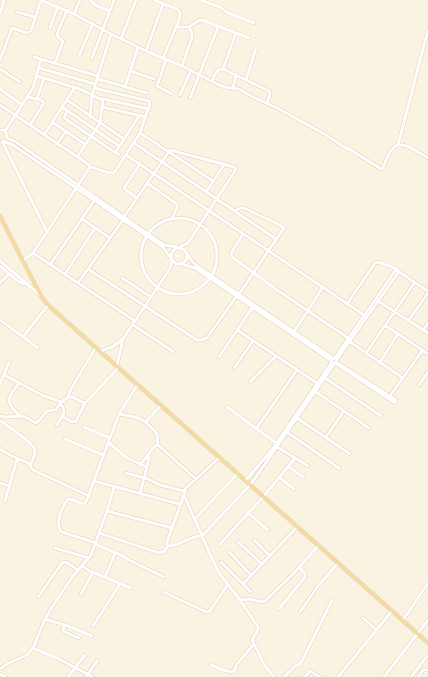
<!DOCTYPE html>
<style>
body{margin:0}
canvas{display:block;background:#fbf3e1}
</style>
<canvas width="428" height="677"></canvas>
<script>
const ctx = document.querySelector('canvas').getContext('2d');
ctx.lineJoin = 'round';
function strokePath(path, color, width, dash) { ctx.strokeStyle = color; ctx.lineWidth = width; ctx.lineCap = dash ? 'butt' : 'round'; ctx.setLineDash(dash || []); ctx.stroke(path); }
const minor = new Path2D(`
 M 41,0 L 74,14 L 111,34 L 146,51 L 182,66 L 219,85 L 225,87 L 239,89 L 253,97 L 279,109 L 326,135 L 344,147 L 351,150 L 381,169 L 383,168 C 395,134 402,143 428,158
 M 90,0 L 97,6 L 110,11
 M 154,0 L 177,9 L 180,12 L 179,20 L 163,58
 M 201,0 L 222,8 L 226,12 L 254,23
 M 17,12 L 35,17
 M 0,14 L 4,0
 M 74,14 L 80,0
 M 176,27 L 189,27 L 198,21 L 202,20 L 249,38
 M 50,28 L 58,6
 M 121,39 L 136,0
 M 146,51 L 163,4
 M 79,56 L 93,23
 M 34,57 L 98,76
 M 92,58 L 114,0
 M 166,59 L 157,86 L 172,94
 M 0,60 L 12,28 L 27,33 L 31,31 L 41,0
 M 55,63 L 63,41 L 58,37 L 57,34 L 67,10
 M 182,66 L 192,37 L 192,33 L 189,27
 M 39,68 L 95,84
 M 0,69 L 20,82
 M 223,69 L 236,33
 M 130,71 L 154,79
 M 37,76 L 80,89 L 98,98 L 149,109
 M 98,79 L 147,93
 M 246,80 L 256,48
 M 212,81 C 215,76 215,69 223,69 L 269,91 L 270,95 L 267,103
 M 125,87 L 138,47
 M 233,88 L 236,75
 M 0,89 L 22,105
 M 180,95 L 191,70
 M 28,97 L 41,100 L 44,103 L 30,125
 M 190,98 L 218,27
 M 37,99 L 44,78
 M 67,100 L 124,139
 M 0,105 L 88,164 L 90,167 L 33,253 L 22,261
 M 62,107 L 119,146
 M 102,107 L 146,117
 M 67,111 L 64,118 L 119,155
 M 90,117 L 92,95 L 111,34
 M 52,122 L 86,145
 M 0,130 L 4,130 L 6,132 L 7,138
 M 5,131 L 33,88 L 41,59
 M 140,133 L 213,181
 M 44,135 L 75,87
 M 7,138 L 16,142 L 164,245 L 177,247
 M 2,141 L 47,232
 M 3,141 L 13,145 L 163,247 L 170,257
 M 134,143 L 276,239
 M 57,144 L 66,131
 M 398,145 L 428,30
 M 115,153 L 139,116
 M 126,155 L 364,315
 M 77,157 L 100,123 L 103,99
 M 90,167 C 98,168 106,174 114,173 L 140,133 L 150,103 L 149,101 L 94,88
 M 147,183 L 177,204 L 177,207 L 172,219
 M 206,192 L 224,165
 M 137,198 L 126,190 L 124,188 L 140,164
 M 235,211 L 240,208 L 244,208 L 280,225 L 284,228 L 239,294
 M 124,217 L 170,150 L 234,167 L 236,169 L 235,171 L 188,243 L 180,247
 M141 256a38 38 0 1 1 76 0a38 38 0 1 1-76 0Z
 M 82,219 L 110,238
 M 243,234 L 231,253 L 232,257 L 277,290 L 348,338
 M171 256a8 8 0 1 1 16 0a8 8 0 1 1-16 0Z
 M 186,252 L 190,259 L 197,266 L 330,356 L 333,359
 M 33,253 L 135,321
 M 0,261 L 41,296
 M 181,264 L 195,268 L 332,361
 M 50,265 L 94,201
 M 0,266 L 19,282 L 25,284
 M 88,269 L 197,340 L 201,340 L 207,338 L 236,297
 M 399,272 L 428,291
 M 65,274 L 95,228
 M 122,278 L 151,297
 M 0,283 L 9,274
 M 78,283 L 123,220
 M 378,301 L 428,333
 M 347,304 L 375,263 L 379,262 L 397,269
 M 0,320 L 38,348
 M 408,321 L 428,293
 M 133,325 L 174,352
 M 385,325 L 428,354
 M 237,330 L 317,383
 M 423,330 L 428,323
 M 294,332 L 323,287
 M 23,337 L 48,305
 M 350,342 L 403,378
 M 101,351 L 112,347 L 123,339 L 169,270 L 171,266 L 171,259
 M 366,353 L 415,282
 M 219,357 L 252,308
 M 334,359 L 395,271 L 398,269 L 398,273 L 336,361
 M 336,362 L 396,400 L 395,403
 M 380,362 L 398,334
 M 335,363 L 395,403
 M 117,365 L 123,339
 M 234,368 L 253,341
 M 4,375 L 44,396 L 62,402
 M 325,378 L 381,416
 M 250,382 L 276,356
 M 19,383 C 7,400 4,400 20,416
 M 0,384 L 9,362
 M 419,385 L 428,372
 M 316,392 L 369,428
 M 390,396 L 422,351
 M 68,397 L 71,389 L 96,347
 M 227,407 L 276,443
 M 119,414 C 139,417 144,418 157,434 L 158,445
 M 0,416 L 6,417 L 23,416 L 36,423 C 45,417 43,409 56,410 C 58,406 59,404 62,402 C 73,393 72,398 84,403 L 86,402 L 119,367
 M 63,417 L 72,422 L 76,421 L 85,403
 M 297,418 L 350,454
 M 1,421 C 7,426 35,443 35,451 C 35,456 32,462 30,466
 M 146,422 L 161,405
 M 57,425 L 64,413 L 63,407 L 60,404
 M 84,427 L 110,438
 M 256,429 L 297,370
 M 287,432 L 340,469
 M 326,437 L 344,411
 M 65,439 L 103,455
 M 108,442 L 127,458 L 147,467
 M 277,447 L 308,466
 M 0,449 L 10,455 L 28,463 L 33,470 L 89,496
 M 220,457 L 185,489 L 184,495 L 210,554 L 219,573 L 240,600 L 258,627 L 258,630 L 252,640 L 265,666 L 274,677
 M 140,465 L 154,447 L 158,445 L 196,479
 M 288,466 L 303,477
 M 126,473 L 148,479 L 160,485 L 184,491
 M 279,477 L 294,489
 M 246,480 L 271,451 L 332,362
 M 94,481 L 179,504
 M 0,483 L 9,486
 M 140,494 L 149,458 L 149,453
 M 184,495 L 168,539 L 167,543 L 169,546 C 181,546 190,535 202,536 L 251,484 L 335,363
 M 5,501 L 17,459
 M 107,511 L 172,528
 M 248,513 L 268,530
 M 194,520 L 238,473
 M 99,533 L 159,553 L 165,551 L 168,545
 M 254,540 L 270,556
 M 238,542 L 262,564
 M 96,543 L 62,532 C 54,524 62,508 67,500 L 70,499 L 83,504 L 86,502 L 119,414 L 138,384
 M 95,544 L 125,557 L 129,560 L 164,577
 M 219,545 L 264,496 L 295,458
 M 55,548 L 89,558
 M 229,552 L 251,575
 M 221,562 L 251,592
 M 82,566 L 90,571 L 131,588
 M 105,577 L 115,553
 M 243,584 L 298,526
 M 164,592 L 206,612 L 210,611 L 228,584
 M 81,594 L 93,572
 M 38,597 L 62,563 L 66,562 L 78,570
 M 240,600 L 250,599 L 261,602 L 265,601 L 292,575 L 319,545
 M 279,609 L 305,577 L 305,574 L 299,567
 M 300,612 L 318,586 L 338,563
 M 363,618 L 376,630
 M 45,619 L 68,626 L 92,636
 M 403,620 L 428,583
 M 64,625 L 63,631 L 79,638
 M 93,626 L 120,584
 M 33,648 L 59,659 L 93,677
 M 211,665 L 226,671 L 234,672 L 237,664 L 254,644
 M 0,669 L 7,664 L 27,655 L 33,648 L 45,619 L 54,604 L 73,576 L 91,555 L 107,511 L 114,487
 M 0,674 L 6,677
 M 68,677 L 85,655
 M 86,677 L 97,661
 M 284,677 L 295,666 L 300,664 L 302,661 L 332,600
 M 305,677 L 310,671 L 320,677
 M 338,677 L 392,611
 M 384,677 L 428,620
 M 411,677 L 428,655
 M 418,677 L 423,670 L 428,670`);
const major = new Path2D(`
 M 0,216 L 41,296 L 48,305 L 428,643`);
strokePath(minor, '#decfbe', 4);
strokePath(major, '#ddd7d4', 4.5);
strokePath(minor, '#fff', 3);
strokePath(major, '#f6dc9c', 3.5);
</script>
